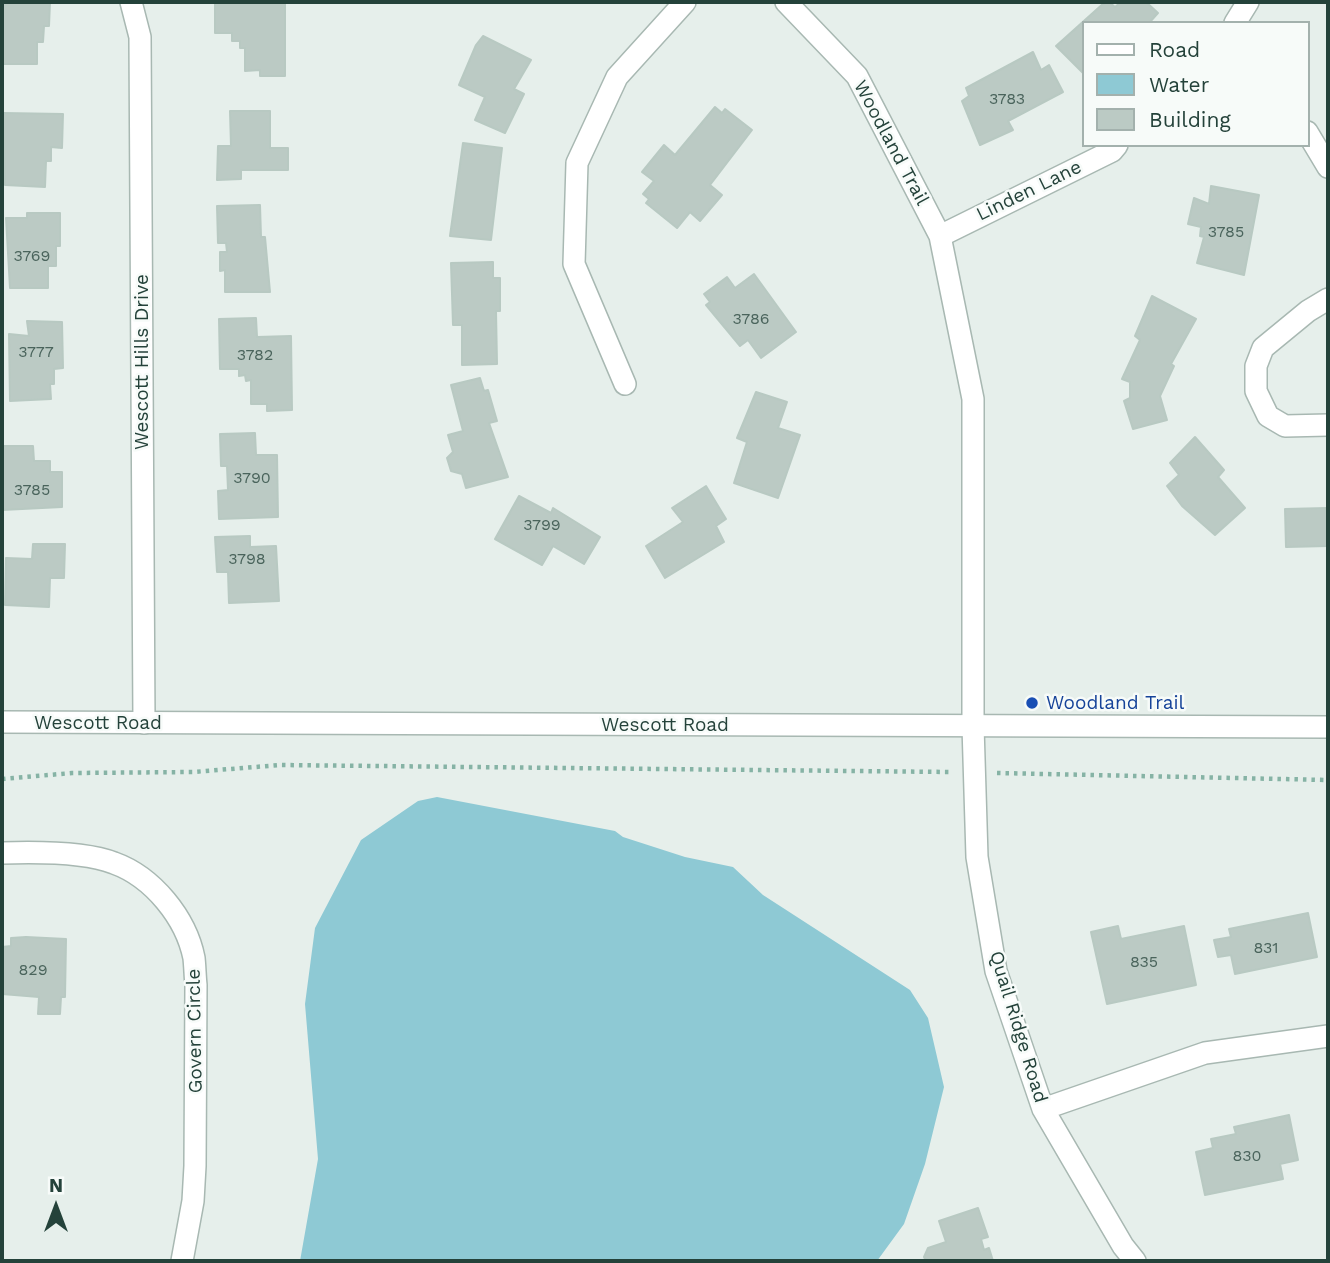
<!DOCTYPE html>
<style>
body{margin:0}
#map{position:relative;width:1330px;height:1263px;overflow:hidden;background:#e6efeb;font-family:"Work Sans",sans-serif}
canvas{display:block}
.frame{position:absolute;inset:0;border:4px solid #24423a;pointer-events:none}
.legend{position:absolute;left:1082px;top:21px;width:228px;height:126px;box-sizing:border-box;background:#f7fbf9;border:2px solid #a3b1ad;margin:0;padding:9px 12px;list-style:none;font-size:21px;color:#24423a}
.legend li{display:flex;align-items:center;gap:14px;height:35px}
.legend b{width:35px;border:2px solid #a3b1ad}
.north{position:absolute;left:21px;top:1172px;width:70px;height:70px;-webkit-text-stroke:5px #f7fbf9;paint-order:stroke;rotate:0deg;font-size:19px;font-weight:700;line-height:28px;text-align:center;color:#24423a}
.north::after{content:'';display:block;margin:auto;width:24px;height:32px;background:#24423a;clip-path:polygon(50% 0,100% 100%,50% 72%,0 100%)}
</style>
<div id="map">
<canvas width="1330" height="1263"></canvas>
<div class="frame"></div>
<ul class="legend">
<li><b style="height:9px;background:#fff"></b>Road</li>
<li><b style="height:19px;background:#8ec9d4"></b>Water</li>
<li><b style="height:19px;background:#bbcac4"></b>Building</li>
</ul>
<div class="north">N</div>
</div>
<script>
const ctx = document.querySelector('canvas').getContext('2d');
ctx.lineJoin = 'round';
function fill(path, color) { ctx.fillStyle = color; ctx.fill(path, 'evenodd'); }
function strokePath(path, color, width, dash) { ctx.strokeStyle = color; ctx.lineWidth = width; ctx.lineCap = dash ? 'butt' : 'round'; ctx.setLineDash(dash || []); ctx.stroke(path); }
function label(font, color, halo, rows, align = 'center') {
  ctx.font = font + ' "Work Sans",sans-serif'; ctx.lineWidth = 5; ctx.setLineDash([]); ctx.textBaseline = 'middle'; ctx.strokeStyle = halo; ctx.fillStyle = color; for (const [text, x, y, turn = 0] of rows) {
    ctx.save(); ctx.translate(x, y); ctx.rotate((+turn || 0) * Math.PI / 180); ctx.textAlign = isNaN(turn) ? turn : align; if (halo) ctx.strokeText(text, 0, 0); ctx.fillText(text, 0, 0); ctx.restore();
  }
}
const water = new Path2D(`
 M 437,797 L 615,831 L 623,837 L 685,857 L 733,867 L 763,895 L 910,990 L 928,1018 L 944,1087 L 925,1164 L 904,1224 L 877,1261 L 300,1261 L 318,1159 L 305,1004 L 315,928 L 361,840 L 418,801 Z`);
const building = new Path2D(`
 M 2,2 L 50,2 L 49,26 L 44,26 L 43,42 L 37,42 L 37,64 L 2,64 Z
 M 215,2 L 285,2 L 285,76 L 260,76 L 260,70 L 245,71 L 245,48 L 240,48 L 240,41 L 232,41 L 232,33 L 215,33 Z
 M 1105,2 L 1109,2 L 1115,7 L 1121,2 L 1146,2 L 1158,13 L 1149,23 L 1083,23 L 1083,73 L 1056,46 Z
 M 483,36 L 531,60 L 514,89 L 524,94 L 505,133 L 475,120 L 485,97 L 459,85 L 476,45 Z
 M 1033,52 L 1041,70 L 1049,65 L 1063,92 L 1008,121 L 1013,130 L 980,145 L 962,101 L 969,96 L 966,88 Z
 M 715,107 L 722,113 L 725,109 L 752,130 L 710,185 L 722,195 L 700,221 L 690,212 L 677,228 L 646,203 L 649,199 L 643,194 L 654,181 L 642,172 L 664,145 L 675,155 Z
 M 230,111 L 270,111 L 270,148 L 288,148 L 288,170 L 241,170 L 241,179 L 217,180 L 218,146 L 231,146 Z
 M 3,113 L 63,114 L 62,148 L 51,147 L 51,161 L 46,161 L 45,187 L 5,185 Z
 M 463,143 L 502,148 L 491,240 L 450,236 Z
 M 1211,186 L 1259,195 L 1244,275 L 1197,263 L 1204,237 L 1200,236 L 1201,227 L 1188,224 L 1194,198 L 1209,204 Z
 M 260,205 L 261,237 L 265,237 L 270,292 L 225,292 L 225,270 L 220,271 L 220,252 L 227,252 L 226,243 L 218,243 L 217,206 Z
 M 27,213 L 60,213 L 60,246 L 56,246 L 56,266 L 48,266 L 48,288 L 10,288 L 6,218 L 27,218 Z
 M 493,262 L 493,278 L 500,278 L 500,311 L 496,311 L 497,364 L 462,365 L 462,325 L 453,325 L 451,263 Z
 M 754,274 L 796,332 L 761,358 L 748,340 L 740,346 L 706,305 L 710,302 L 704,294 L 727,277 L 735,288 Z
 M 1152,296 L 1196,319 L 1171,364 L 1174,366 L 1160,396 L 1167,420 L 1133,429 L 1124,401 L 1130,398 L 1130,382 L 1122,379 L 1140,340 L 1135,336 Z
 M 256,318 L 257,337 L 291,336 L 292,410 L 267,411 L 267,404 L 251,404 L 251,380 L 246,381 L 245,375 L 239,376 L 239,369 L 220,369 L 219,319 Z
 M 27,321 L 62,322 L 63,368 L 54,369 L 54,384 L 50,384 L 51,399 L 10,401 L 9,334 L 29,336 Z
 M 480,378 L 484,391 L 488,390 L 497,421 L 489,423 L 508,477 L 466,488 L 462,474 L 451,471 L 447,458 L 453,452 L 448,435 L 463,431 L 451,385 Z
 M 756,392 L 787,402 L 778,428 L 800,435 L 778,498 L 734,483 L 747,442 L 737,438 Z
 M 255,433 L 256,455 L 277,455 L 278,517 L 219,519 L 218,491 L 228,490 L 227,466 L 221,466 L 220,434 Z
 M 1195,437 L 1224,470 L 1218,477 L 1245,508 L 1215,535 L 1182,506 L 1167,486 L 1179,475 L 1170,463 Z
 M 2,446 L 33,446 L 34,461 L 50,461 L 50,472 L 62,472 L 62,507 L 2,510 Z
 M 706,486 L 726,519 L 716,526 L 724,542 L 665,578 L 646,546 L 683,522 L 672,508 Z
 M 519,496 L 551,513 L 553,508 L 600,537 L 584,564 L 553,546 L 542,565 L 495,539 Z
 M 1328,508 L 1328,546 L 1286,547 L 1285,509 Z
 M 250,536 L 250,547 L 276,546 L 279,601 L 229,603 L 228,572 L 217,572 L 215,537 Z
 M 33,544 L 65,544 L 64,578 L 50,578 L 49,607 L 5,605 L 6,558 L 32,559 Z
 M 1308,913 L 1317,957 L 1235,974 L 1231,955 L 1218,957 L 1214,940 L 1231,937 L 1229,929 Z
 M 1118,926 L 1121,939 L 1184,926 L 1196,985 L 1107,1004 L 1091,932 Z
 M 26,937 L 66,939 L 65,997 L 61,997 L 60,1014 L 38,1014 L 39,997 L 2,994 L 2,947 L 11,946 L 11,938 Z
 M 1289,1115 L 1298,1160 L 1280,1164 L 1283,1179 L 1205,1195 L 1196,1152 L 1213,1148 L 1211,1139 L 1236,1134 L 1234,1127 Z
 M 978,1208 L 988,1237 L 981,1239 L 984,1250 L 989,1248 L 993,1261 L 926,1261 L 924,1257 L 928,1248 L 946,1242 L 939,1221 Z`);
const path = new Path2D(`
 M 997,773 L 1328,780
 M 2,779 L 72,773 L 193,772 L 280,765 L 949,772`);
const minor = new Path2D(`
 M 131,2 L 140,37 L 144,723
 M 786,2 L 857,76 L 940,236 L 973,399 L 973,726 L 977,857 L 996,971 L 1043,1109 L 1123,1246 L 1135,1261
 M 1235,23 L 1248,2
 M 1307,132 L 1328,167
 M 940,236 L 1112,151 L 1117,145
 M 1328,299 L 1308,311 L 1263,348 L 1256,366 L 1256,391 L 1268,416 L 1285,426 L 1328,425
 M 625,384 L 574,264 L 577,163 L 617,77 L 685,2
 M 2,853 C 32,852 86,852 114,863 C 153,877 186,918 194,958 C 195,967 195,976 196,985 L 195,1166 L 193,1201 L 182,1261
 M 1043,1109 L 1205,1053 L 1328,1036`);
const tertiary = new Path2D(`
 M 2,722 L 1328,727`);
const markers = [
 [1032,703,7,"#1a4fb4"]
];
const numberNames = [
 ["3783",1007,99],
 ["3785",1226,232],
 ["3769",32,256],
 ["3786",751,319],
 ["3777",36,352],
 ["3782",255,355],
 ["3790",252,478],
 ["3785",32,490],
 ["3799",542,525],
 ["3798",247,559],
 ["831",1266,948],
 ["835",1144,962],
 ["829",33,970],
 ["830",1247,1156]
];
const streetNames = [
 ["Woodland Trail",891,143,62],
 ["Linden Lane",1029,191,-26],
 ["Wescott Hills Drive",142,362,-90],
 ["Wescott Road",98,723],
 ["Wescott Road",665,725],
 ["Quail Ridge Road",1018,1027,73],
 ["Govern Circle",195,1031,-91]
];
const transitNames = [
 ["Woodland Trail",1046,703]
];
fill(water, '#8ec9d4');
fill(building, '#bbcac4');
strokePath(building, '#b8c9c2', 2);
strokePath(minor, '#a8b8b2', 24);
strokePath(tertiary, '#a8b8b2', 24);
strokePath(path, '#86b3a5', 4.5, [3.5, 5]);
strokePath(minor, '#fff', 21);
strokePath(tertiary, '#fff', 21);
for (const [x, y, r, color] of markers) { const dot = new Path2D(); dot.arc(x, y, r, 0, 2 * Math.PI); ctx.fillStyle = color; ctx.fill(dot); strokePath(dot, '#f7fbf9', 2.5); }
label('16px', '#4a645c', null, numberNames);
label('19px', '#24423a', '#f7fbf9', streetNames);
label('19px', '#164399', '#f7fbf9', transitNames, 'left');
</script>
